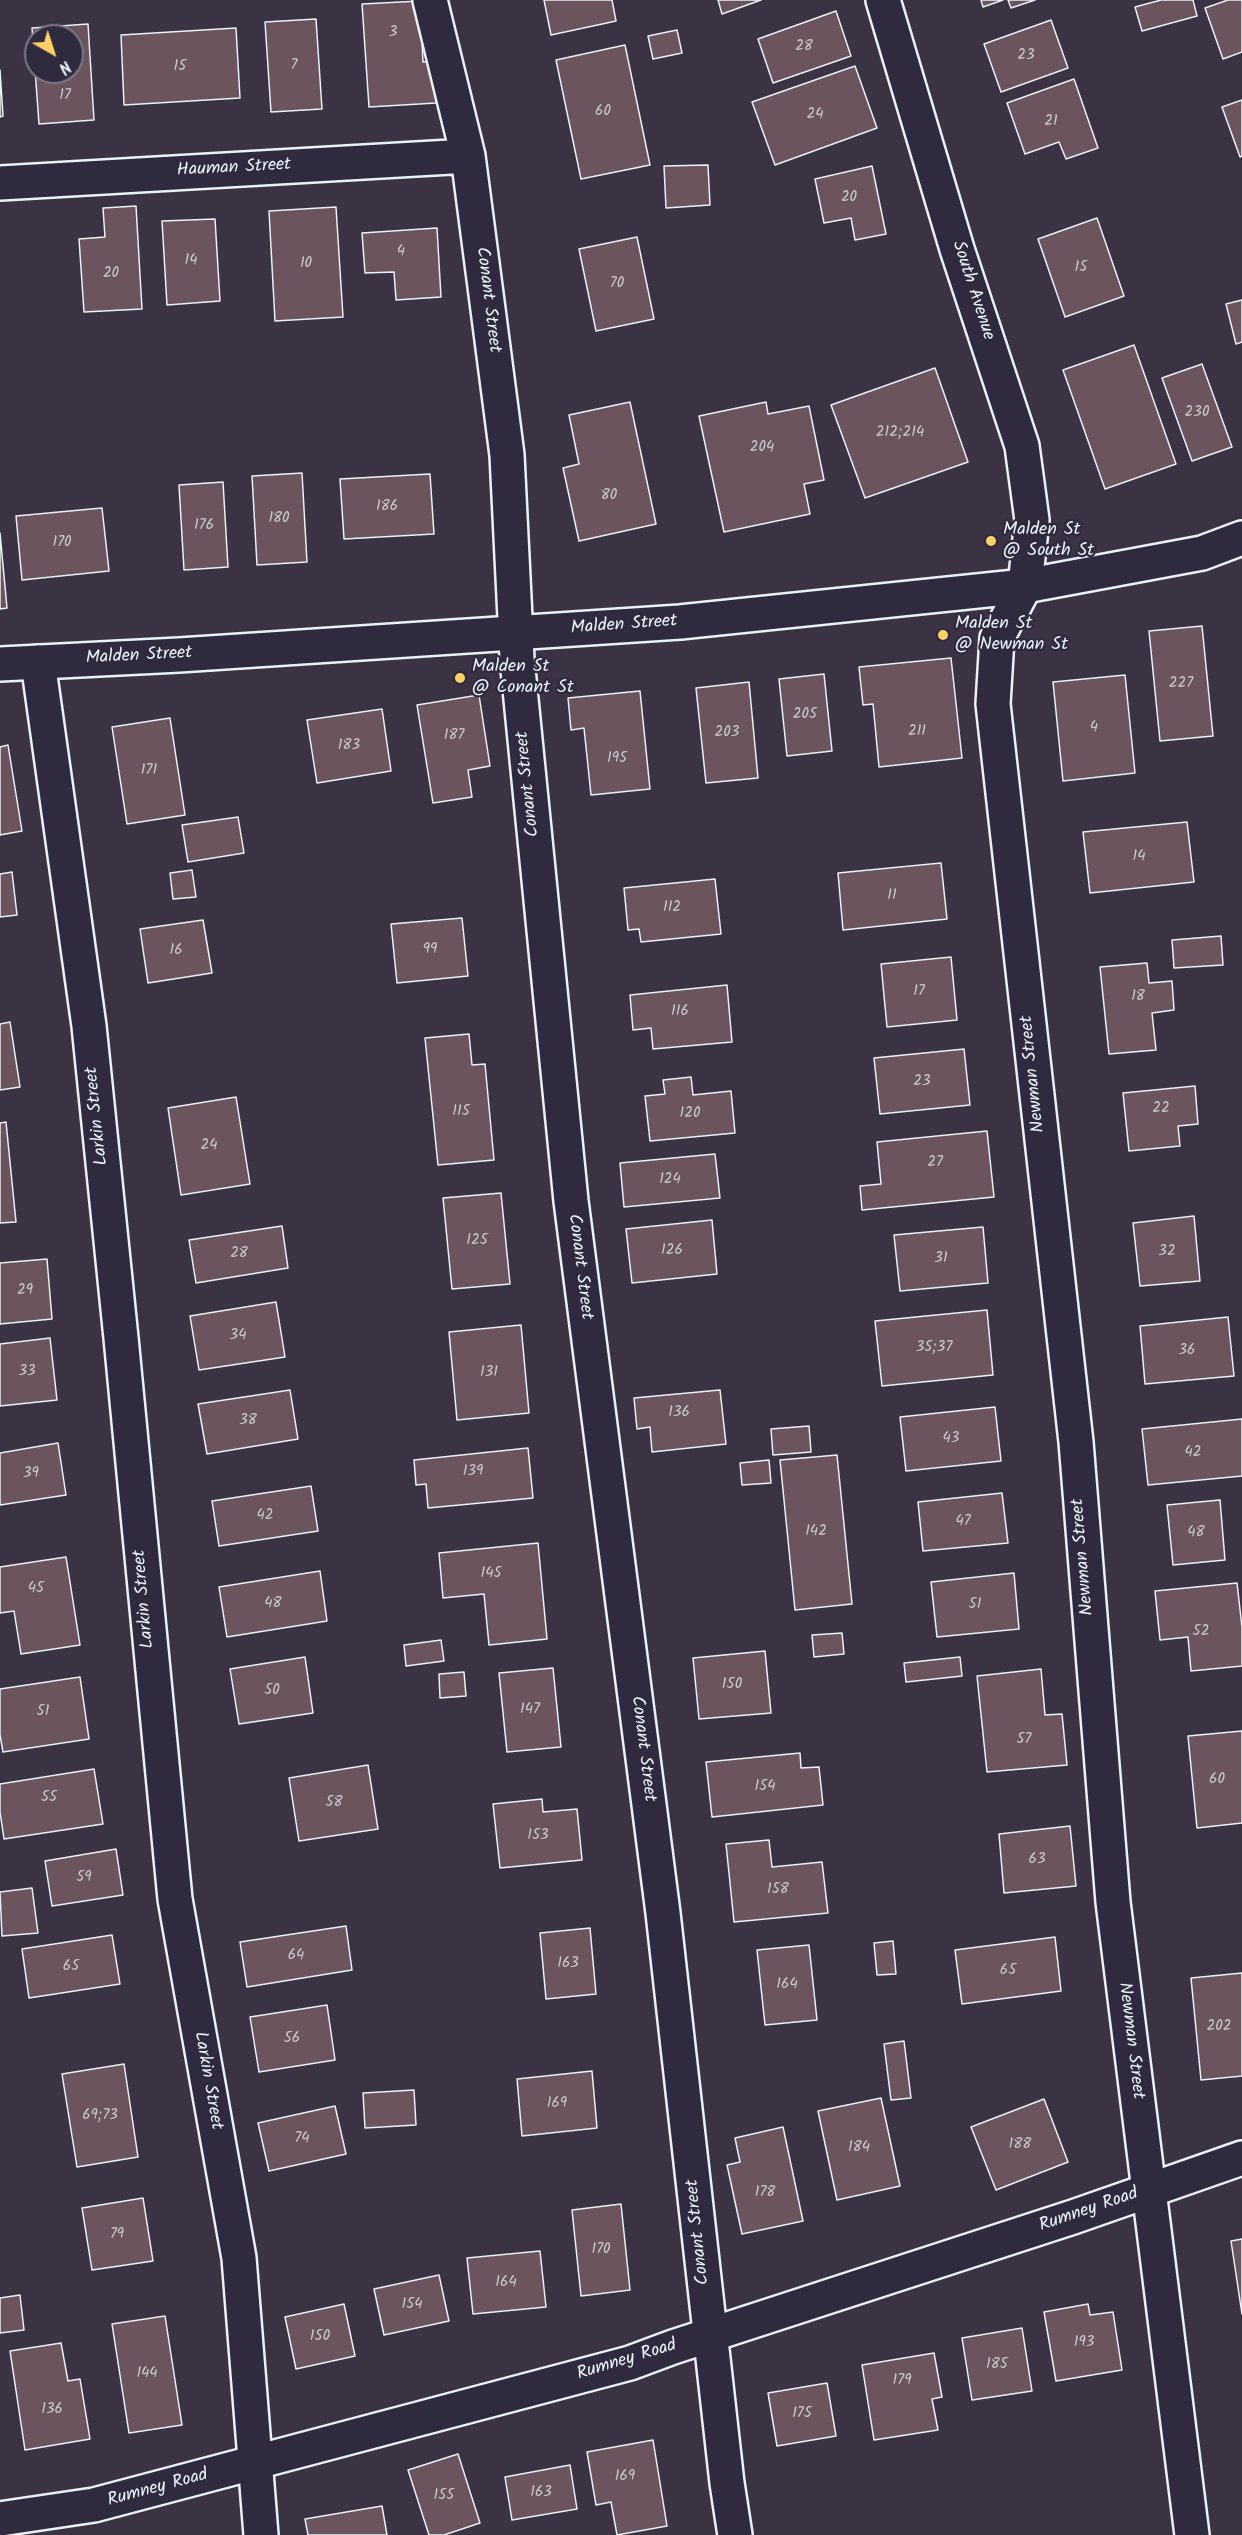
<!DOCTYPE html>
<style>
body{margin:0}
#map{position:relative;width:1242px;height:2535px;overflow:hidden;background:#3b3243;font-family:Kalam,sans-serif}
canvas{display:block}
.north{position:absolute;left:24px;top:24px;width:60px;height:60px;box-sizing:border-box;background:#2f2a3d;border:2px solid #797a88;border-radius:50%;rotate:141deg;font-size:16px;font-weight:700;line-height:24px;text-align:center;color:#e8f1f8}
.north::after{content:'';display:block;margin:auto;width:21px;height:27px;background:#ffd166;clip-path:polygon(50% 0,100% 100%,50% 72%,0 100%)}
</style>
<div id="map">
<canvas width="1242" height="2535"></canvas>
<div class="north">N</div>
</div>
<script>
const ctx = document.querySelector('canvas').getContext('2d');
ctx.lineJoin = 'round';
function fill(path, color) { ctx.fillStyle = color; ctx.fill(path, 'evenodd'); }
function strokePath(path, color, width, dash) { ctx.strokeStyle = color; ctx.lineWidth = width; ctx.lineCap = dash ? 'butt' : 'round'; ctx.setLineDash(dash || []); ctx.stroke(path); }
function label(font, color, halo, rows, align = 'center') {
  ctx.font = font + ' Kalam,sans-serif'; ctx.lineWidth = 4.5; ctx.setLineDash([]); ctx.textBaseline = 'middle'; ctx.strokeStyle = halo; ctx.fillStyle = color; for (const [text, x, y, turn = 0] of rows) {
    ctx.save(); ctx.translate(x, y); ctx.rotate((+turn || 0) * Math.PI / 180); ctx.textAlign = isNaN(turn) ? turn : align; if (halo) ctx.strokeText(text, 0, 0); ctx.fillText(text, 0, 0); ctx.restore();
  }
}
const building = new Path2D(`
 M 544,0 L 612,0 L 616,21 L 551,35 Z
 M 718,0 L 761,0 L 722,14 Z
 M 981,0 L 1003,0 L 983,7 Z
 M 1008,0 L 1035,0 L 1011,8 Z
 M 1161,0 L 1193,0 L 1197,16 L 1142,31 L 1135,7 Z
 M 1228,0 L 1242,0 L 1242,52 L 1223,59 L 1205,8 Z
 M 420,1 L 423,62 L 434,61 L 436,103 L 369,107 L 362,4 Z
 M 836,11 L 851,56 L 773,83 L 758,39 Z
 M 316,19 L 322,109 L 271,112 L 265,22 Z
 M 1051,20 L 1068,68 L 1001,92 L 984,44 Z
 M 88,24 L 94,120 L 39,124 L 32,28 ZM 36,36 L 72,36 L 72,72 L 36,72 Z
 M 236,28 L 240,98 L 124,105 L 121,35 Z
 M 677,30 L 682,53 L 653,59 L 648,36 Z
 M 625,45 L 650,165 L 581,179 L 556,60 Z
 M 855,66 L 877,128 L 775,165 L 752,102 Z
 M 0,70 L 3,116 L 0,117 Z
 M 1074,79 L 1098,148 L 1066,159 L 1059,142 L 1025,154 L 1007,103 Z
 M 1242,100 L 1242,156 L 1240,157 L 1222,107 Z
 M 708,165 L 710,205 L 666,208 L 664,166 Z
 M 872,166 L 886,234 L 855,240 L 851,218 L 824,223 L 815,179 Z
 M 136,206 L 142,309 L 84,312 L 79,239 L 105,237 L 103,208 Z
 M 336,207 L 343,317 L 275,321 L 269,211 Z
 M 1097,218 L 1124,296 L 1065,317 L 1038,239 Z
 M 215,219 L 220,301 L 167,305 L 162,221 Z
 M 437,228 L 441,297 L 396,300 L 394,272 L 365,273 L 362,233 Z
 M 637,237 L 654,319 L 596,331 L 579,249 Z
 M 1242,300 L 1242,342 L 1236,344 L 1226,304 Z
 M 1134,345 L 1176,464 L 1105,489 L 1063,370 Z
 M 1202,364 L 1232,447 L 1192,461 L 1162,378 Z
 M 935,368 L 968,462 L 865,498 L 831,405 Z
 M 630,402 L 656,524 L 579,541 L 563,468 L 579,464 L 569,415 Z
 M 766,402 L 768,414 L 809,406 L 824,480 L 804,484 L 810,514 L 724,532 L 699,416 Z
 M 302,473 L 307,562 L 257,565 L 252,476 Z
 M 430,474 L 434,534 L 344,539 L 340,479 Z
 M 223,482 L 228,567 L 184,570 L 179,485 Z
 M 102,508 L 109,571 L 22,580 L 16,516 Z
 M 0,533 L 7,608 L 0,609 Z
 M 1202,626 L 1213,736 L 1160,741 L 1149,631 Z
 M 951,658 L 962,758 L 879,767 L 873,704 L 863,705 L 859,667 Z
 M 824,674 L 832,751 L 787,756 L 779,679 Z
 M 1125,675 L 1135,773 L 1063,781 L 1053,682 Z
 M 749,682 L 758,778 L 706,783 L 696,688 Z
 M 640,691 L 650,789 L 591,795 L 584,728 L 571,730 L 568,698 Z
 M 479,695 L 490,766 L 468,770 L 472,797 L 433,803 L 417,705 Z
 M 382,709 L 391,771 L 317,783 L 307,720 Z
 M 170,718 L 185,815 L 127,824 L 112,727 Z
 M 8,745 L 22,831 L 0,835 L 0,747 Z
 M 238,817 L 244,853 L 188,862 L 182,825 Z
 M 1187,822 L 1194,882 L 1090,893 L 1083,832 Z
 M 941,863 L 947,919 L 843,930 L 838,873 Z
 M 192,870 L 196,897 L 173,899 L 170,873 Z
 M 12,872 L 17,915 L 0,917 L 0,874 Z
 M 715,879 L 721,934 L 641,942 L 639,929 L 628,930 L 624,888 Z
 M 462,918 L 468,976 L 397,983 L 391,924 Z
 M 203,920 L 212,973 L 148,983 L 140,929 Z
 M 1221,936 L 1223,965 L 1174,968 L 1172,940 Z
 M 951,957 L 957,1020 L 887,1027 L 881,964 Z
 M 1147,963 L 1149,983 L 1172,981 L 1174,1010 L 1152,1013 L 1156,1050 L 1109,1054 L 1100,967 Z
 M 727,985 L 732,1042 L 653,1049 L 651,1028 L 633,1030 L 630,995 Z
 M 10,1022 L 20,1087 L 0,1090 L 0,1024 Z
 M 469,1034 L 472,1065 L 485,1064 L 494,1160 L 438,1165 L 425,1038 Z
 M 964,1049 L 970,1105 L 880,1114 L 874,1058 Z
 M 691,1077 L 693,1095 L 731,1091 L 735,1133 L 650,1141 L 645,1096 L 665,1094 L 663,1080 Z
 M 1195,1086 L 1198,1124 L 1178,1126 L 1180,1146 L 1129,1151 L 1123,1093 Z
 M 236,1097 L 250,1184 L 181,1195 L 168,1108 Z
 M 6,1122 L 16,1222 L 0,1223 L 0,1123 Z
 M 987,1131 L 994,1197 L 862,1210 L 860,1186 L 881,1184 L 877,1142 Z
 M 715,1154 L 720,1198 L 624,1207 L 620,1163 Z
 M 501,1193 L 510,1284 L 452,1289 L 443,1198 Z
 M 1194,1216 L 1200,1281 L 1140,1286 L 1133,1223 Z
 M 712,1220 L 717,1274 L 632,1283 L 626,1229 Z
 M 282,1226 L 288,1268 L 196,1283 L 189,1240 Z
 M 983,1227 L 988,1283 L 900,1291 L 894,1235 Z
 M 47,1259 L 52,1319 L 0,1324 L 0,1263 Z
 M 276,1302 L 285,1357 L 199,1370 L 190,1316 Z
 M 987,1310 L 993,1375 L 882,1386 L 875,1321 Z
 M 1228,1317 L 1234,1376 L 1145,1384 L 1140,1326 Z
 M 521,1325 L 529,1413 L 457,1420 L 449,1332 Z
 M 50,1338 L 57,1400 L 0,1406 L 0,1344 Z
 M 290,1390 L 298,1439 L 207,1454 L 198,1404 Z
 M 720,1390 L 726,1444 L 652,1452 L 650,1427 L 637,1429 L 634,1398 Z
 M 995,1407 L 1001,1461 L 906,1471 L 900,1417 Z
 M 1242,1419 L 1242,1476 L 1148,1485 L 1142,1429 Z
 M 809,1426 L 811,1452 L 773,1455 L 771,1429 Z
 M 58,1443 L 66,1495 L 0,1505 L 0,1453 Z
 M 528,1448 L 533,1498 L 428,1508 L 426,1484 L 416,1485 L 414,1460 Z
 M 837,1455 L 852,1604 L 795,1610 L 780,1460 Z
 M 769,1460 L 771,1483 L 742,1485 L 740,1463 Z
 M 311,1486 L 318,1531 L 219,1546 L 212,1501 Z
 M 1002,1493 L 1008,1543 L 923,1551 L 918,1502 Z
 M 1220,1500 L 1225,1560 L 1173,1565 L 1167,1505 Z
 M 538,1543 L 547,1639 L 489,1645 L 484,1594 L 443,1598 L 439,1553 Z
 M 66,1557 L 80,1645 L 21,1654 L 14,1611 L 0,1613 L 0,1567 Z
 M 320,1571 L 327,1621 L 227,1637 L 219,1587 Z
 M 1014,1573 L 1019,1629 L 937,1637 L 931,1582 Z
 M 1237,1583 L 1242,1627 L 1242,1666 L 1191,1671 L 1188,1637 L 1160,1640 L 1155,1591 Z
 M 842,1633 L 844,1654 L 814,1657 L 812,1635 Z
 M 441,1640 L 444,1661 L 406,1666 L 404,1645 Z
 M 765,1651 L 771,1713 L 699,1719 L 693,1658 Z
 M 305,1657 L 313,1713 L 239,1724 L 230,1669 Z
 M 960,1657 L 962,1676 L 906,1682 L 904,1663 Z
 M 553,1668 L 561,1747 L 507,1752 L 499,1673 Z
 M 1041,1669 L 1045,1715 L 1062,1714 L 1067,1765 L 987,1772 L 977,1676 Z
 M 464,1672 L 466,1696 L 440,1698 L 439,1674 Z
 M 80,1677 L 89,1739 L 3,1752 L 0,1735 L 0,1689 Z
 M 1242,1731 L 1242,1823 L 1197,1828 L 1188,1736 Z
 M 800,1753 L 801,1768 L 819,1767 L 823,1805 L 712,1817 L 706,1762 Z
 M 368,1765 L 378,1829 L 299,1841 L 289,1778 Z
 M 94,1769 L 103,1824 L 4,1839 L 0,1812 L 0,1784 Z
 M 542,1799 L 543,1812 L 577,1809 L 582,1860 L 500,1868 L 493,1804 Z
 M 1070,1826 L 1076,1886 L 1004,1893 L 999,1834 Z
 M 769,1840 L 772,1867 L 822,1862 L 828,1913 L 734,1922 L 726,1844 Z
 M 116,1849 L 123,1895 L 52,1906 L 45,1861 Z
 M 32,1888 L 38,1933 L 2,1936 L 0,1892 Z
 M 346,1926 L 352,1970 L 247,1987 L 240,1942 Z
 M 590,1928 L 596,1994 L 546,1999 L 540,1933 Z
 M 112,1935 L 120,1984 L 29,1998 L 22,1949 Z
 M 1055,1937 L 1061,1991 L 962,2004 L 955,1950 Z
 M 893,1941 L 896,1974 L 877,1975 L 874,1943 Z
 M 809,1945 L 817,2020 L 765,2025 L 757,1950 Z
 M 1242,1973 L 1242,2076 L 1201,2080 L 1191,1978 Z
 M 327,2005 L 335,2060 L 259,2072 L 250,2017 Z
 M 904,2041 L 911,2098 L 891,2100 L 884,2044 Z
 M 124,2064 L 138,2157 L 77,2167 L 62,2074 Z
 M 592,2071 L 597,2128 L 522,2136 L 517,2079 Z
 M 414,2090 L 416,2125 L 365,2128 L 363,2093 Z
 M 881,2098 L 900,2186 L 837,2200 L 818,2111 Z
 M 1044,2099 L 1068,2162 L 996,2190 L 971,2127 Z
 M 335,2106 L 346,2154 L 269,2171 L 258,2123 Z
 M 783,2127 L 803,2221 L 742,2234 L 727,2165 L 740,2162 L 735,2138 Z
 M 143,2198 L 153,2261 L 92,2270 L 82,2208 Z
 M 621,2204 L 630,2290 L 581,2296 L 572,2210 Z
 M 1242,2239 L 1242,2314 L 1231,2241 Z
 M 540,2251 L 546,2307 L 473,2314 L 467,2258 Z
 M 439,2275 L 449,2321 L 384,2335 L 374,2289 Z
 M 20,2295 L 24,2330 L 0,2333 L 0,2298 Z
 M 344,2304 L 355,2356 L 296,2369 L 285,2317 Z
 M 1088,2304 L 1090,2315 L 1113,2312 L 1122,2370 L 1056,2381 L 1044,2312 Z
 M 165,2316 L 182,2425 L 129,2433 L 112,2324 Z
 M 1022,2328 L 1032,2391 L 972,2400 L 962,2338 Z
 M 61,2343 L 68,2381 L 80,2379 L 90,2439 L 25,2450 L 10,2351 Z
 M 934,2353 L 942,2397 L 932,2399 L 938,2430 L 874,2440 L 862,2365 Z
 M 827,2383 L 836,2436 L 777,2446 L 768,2393 Z
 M 653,2440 L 667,2526 L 617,2535 L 611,2502 L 596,2505 L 587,2452 Z
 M 458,2454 L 480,2523 L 444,2535 L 429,2535 L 408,2470 Z
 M 570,2465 L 577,2509 L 512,2520 L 505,2477 Z
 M 382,2506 L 387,2535 L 308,2535 L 305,2519 Z`);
const minor = new Path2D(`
 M 430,0 L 468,156 L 507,455 L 517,659 L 571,1201 L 663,1913 L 727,2483 L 735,2535
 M 883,0 L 957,249 L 1022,446 L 1032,520 L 1025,586 L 997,638 L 993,704 L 1076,1442 L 1113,1902 L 1192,2535
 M 0,183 L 468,156
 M 38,662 L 89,1026 L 121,1338 L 175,1899 L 239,2258 L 261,2535`);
const tertiary = new Path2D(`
 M 0,664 L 179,655 L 680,622 L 1025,586 L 1202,553 L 1242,538
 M 0,2519 L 94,2505 L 630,2363 L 673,2347 L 1073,2217 L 1242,2158`);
const markers = [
 [991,541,6,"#ffd166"],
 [943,635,6,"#ffd166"],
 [460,678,6,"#ffd166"]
];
const numberNames = [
 ["3",393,33],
 ["28",804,47],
 ["23",1026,56],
 ["7",294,66],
 ["15",180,67],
 ["17",65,96],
 ["60",603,112],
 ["24",815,115],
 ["21",1051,122],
 ["20",849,198],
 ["4",401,252],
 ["14",191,261],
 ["10",306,264],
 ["15",1081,268],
 ["20",111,274],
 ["70",617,284],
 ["230",1197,413],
 ["212;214",900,433],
 ["204",762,448],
 ["80",609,496],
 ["186",387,507],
 ["180",279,519],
 ["176",204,526],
 ["170",62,543],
 ["227",1181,684],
 ["205",805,715],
 ["4",1094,728],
 ["211",917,732],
 ["203",727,733],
 ["187",454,736],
 ["183",349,746],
 ["195",617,759],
 ["171",149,771],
 ["14",1139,857],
 ["11",892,896],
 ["112",672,908],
 ["99",430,950],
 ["16",176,951],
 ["17",919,992],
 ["18",1138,997],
 ["116",680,1012],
 ["23",922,1082],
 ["22",1161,1109],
 ["115",461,1112],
 ["120",690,1114],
 ["24",209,1146],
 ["27",935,1163],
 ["124",670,1180],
 ["125",477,1241],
 ["126",672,1251],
 ["32",1167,1252],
 ["28",239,1254],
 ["31",941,1259],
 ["29",25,1291],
 ["34",238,1336],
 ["35;37",934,1348],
 ["36",1187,1351],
 ["33",27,1372],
 ["131",489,1373],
 ["136",679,1413],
 ["38",248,1421],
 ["43",951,1439],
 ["42",1193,1453],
 ["139",473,1472],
 ["39",31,1474],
 ["42",265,1516],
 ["47",963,1522],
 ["142",816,1532],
 ["48",1196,1533],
 ["145",491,1574],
 ["45",36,1589],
 ["48",273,1604],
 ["51",975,1605],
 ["52",1201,1632],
 ["150",732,1685],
 ["50",272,1691],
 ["147",530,1710],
 ["51",43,1712],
 ["57",1024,1740],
 ["60",1217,1780],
 ["154",765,1787],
 ["55",49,1798],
 ["58",334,1803],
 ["153",538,1836],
 ["63",1037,1860],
 ["59",84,1878],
 ["158",778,1890],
 ["64",296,1956],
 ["163",568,1964],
 ["65",71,1967],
 ["65",1008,1971],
 ["164",787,1985],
 ["202",1219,2027],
 ["56",292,2039],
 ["169",557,2104],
 ["69;73",100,2116],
 ["74",302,2139],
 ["188",1020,2145],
 ["184",859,2148],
 ["178",765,2193],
 ["79",117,2235],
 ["170",601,2250],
 ["164",506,2283],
 ["154",412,2305],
 ["150",320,2337],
 ["193",1084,2343],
 ["185",997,2365],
 ["144",147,2374],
 ["179",902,2381],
 ["136",52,2410],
 ["175",802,2414],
 ["169",625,2477],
 ["163",541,2493],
 ["155",444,2496]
];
const streetNames = [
 ["Hauman Street",234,169,-3],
 ["South Avenue",972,291,72],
 ["Conant Street",487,300,83],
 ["Malden Street",624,626,-4],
 ["Malden Street",139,657,-3],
 ["Conant Street",529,784,-96],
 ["Newman Street",1034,1074,-96],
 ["Larkin Street",98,1116,-96],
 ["Conant Street",579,1267,83],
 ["Newman Street",1084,1557,-95],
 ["Larkin Street",145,1599,-95],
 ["Conant Street",642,1749,83],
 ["Newman Street",1130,2041,83],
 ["Larkin Street",207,2081,80],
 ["Rumney Road",1089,2211,-19],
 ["Conant Street",699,2232,-96],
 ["Rumney Road",627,2361,-17],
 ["Rumney Road",158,2489,-15]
];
const poiNames = [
 ["Malden St",1003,531],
 ["@ South St",1003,552],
 ["Malden St",955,625],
 ["@ Newman St",955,646],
 ["Malden St",472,668],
 ["@ Conant St",472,689]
];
fill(building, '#6b545d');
strokePath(building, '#e8f1f8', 1.5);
strokePath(minor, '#e8f1f8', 38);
strokePath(tertiary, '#e8f1f8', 38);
strokePath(minor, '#2f2a3d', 33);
strokePath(tertiary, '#2f2a3d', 33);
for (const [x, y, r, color] of markers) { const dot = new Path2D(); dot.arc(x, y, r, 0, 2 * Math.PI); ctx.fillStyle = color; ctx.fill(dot); strokePath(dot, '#2f2a3d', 2); }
label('15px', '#c9cad1', null, numberNames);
label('18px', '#e8f1f8', '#2f2a3d', streetNames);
label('18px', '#e8f1f8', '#2f2a3d', poiNames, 'left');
</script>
